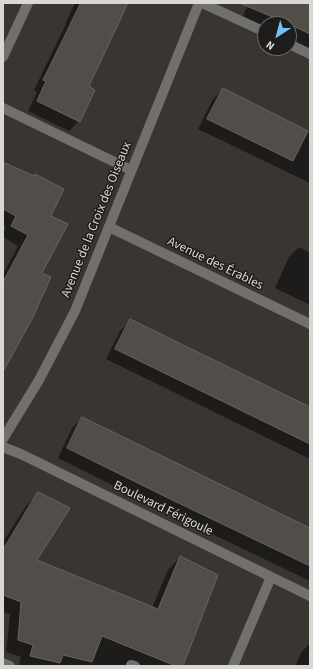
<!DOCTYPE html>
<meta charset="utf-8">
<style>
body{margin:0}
#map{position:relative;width:313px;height:669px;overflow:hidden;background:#393531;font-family:"Source Sans 3",sans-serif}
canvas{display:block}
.frame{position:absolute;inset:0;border:4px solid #dad8d5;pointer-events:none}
.north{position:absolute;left:257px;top:16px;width:40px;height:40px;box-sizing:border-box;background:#1f1d1b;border:1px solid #6a6865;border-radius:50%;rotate:216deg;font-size:11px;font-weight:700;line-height:16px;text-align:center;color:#dad8d5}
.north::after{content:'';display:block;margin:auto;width:14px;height:18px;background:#76c0f7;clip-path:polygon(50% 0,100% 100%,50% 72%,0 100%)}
</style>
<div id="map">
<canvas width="313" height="669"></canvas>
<div class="frame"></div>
<div class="north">N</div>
</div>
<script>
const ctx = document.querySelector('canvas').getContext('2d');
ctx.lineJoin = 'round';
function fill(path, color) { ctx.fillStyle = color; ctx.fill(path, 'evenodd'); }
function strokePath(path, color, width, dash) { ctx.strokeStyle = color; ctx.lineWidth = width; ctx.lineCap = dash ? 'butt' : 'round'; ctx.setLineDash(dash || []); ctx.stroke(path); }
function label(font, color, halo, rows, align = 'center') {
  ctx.font = font + ' "Source Sans 3",sans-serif'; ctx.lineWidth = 3; ctx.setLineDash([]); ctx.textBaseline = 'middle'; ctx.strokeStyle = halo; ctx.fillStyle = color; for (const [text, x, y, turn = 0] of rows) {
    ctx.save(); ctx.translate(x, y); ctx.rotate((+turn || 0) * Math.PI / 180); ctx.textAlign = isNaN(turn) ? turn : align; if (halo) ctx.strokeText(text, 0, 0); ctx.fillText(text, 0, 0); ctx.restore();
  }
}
const shadow = new Path2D(`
 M 75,3 L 127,3 L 88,87 L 79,121 L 69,131 L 28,111 L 37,92 L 34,90 L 66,24 L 65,24 Z
 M 249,3 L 310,3 L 310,50 L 289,40 L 289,24 L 265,24 L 265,29 L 242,18 Z
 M 223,89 L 310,133 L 310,183 L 198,129 L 213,99 Z
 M 3,163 L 50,217 L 41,273 L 3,370 L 3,274 L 18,246 L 3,237 L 3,234 L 6,226 L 3,225 Z
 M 299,247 L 310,253 L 310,305 L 275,288 L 289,257 Z
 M 130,321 L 310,409 L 310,459 L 106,359 L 120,331 Z
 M 82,418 L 310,529 L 310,581 L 160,509 L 58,458 L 72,428 Z
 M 38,494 L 35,561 L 152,608 L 168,570 L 180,557 L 181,666 L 19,666 L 21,657 L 6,652 L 10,614 L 3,612 L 3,542 L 26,506 Z
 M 310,643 L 310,666 L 295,666 L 301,653 Z`);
const building = new Path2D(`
 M 81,3 L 128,3 L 89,86 L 95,90 L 80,122 L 37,101 L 46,81 L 43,80 L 49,68 Z
 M 240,3 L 310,3 L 310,34 L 289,24 Z
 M 223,88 L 308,131 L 293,161 L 207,119 Z
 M 3,162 L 34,176 L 35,174 L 64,189 L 51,216 L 68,224 L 42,273 L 51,277 L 33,317 L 3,372 L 3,282 L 28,235 L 11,226 L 16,216 L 3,209 Z
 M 130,319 L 310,407 L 310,444 L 115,349 Z
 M 82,417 L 310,528 L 310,566 L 170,499 L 67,448 Z
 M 38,492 L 70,508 L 37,560 L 158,609 L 180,556 L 218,575 L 183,666 L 176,666 L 102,636 L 92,662 L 63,655 L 60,663 L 30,656 L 33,645 L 18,640 L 21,602 L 3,595 L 3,550 Z`);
const minor = new Path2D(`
 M 202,3 L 265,32
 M 289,44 L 310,54
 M 3,57 L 28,3
 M 3,108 L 131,170
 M 109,227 L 310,324
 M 3,439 L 39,380 L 75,311 L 199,3
 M 3,447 L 23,455 L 310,596
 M 3,663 L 10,666
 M 131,665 L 135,666
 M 233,666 L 271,577`);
const streetNames = [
 ["Avenue de la Croix des Oiseaux",97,220,-68],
 ["Avenue des Érables",215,264,26],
 ["Boulevard Férigoule",163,509,26]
];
fill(shadow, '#0007');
fill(building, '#514d49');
strokePath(building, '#67635f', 1);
strokePath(minor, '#72706e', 10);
label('13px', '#dad8d5', '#1f1d1b', streetNames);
</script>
